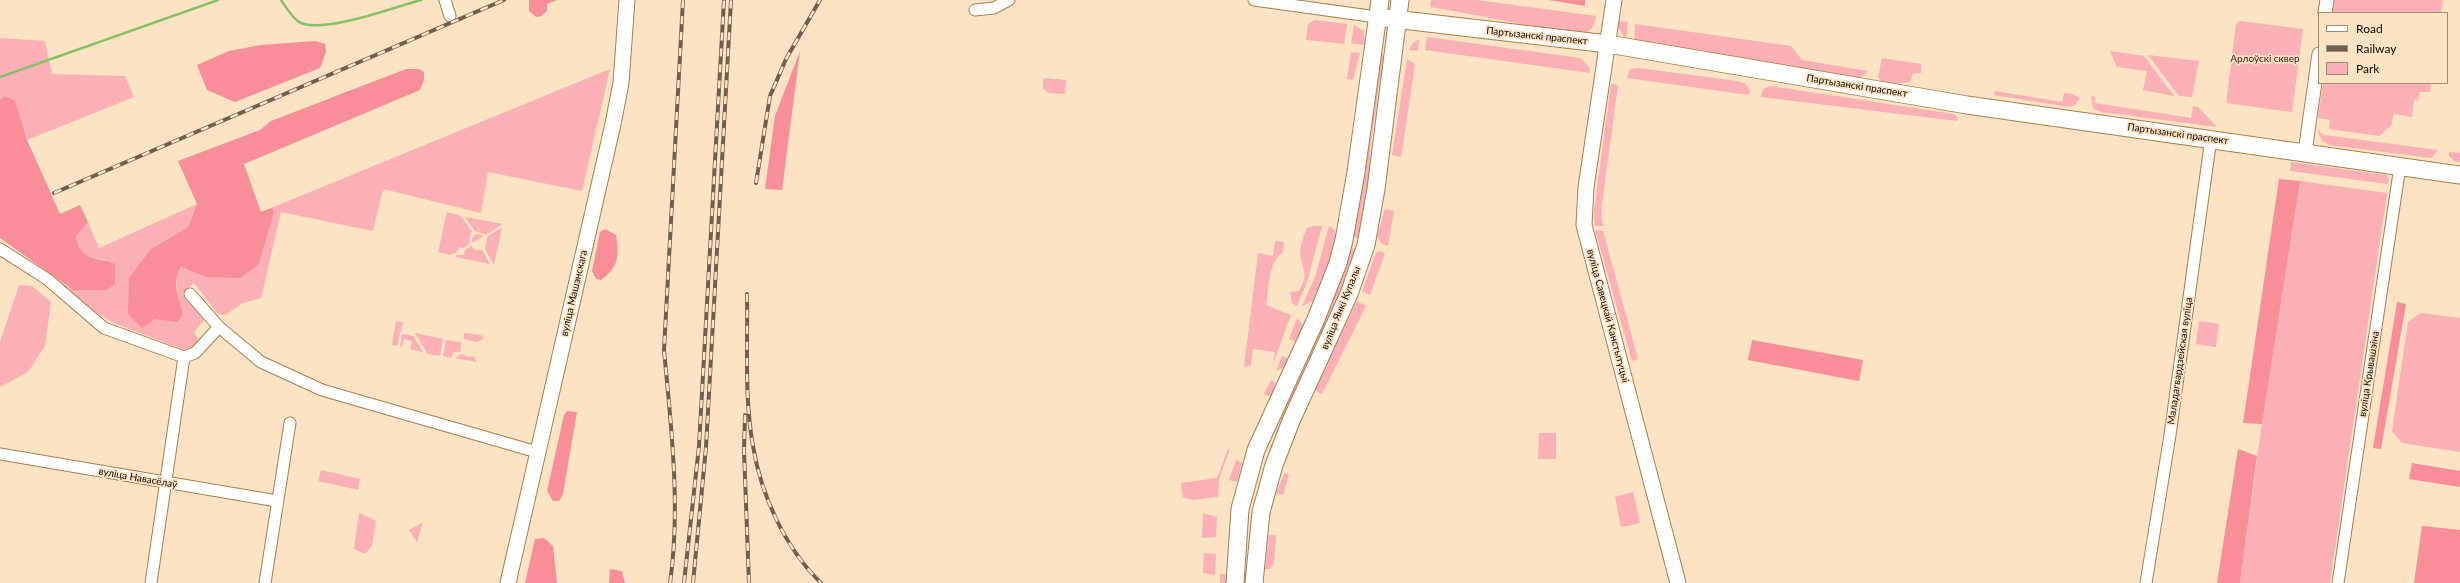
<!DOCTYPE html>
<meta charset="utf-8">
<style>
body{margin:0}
#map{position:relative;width:2460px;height:583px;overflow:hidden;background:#fbe3c3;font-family:Lato,sans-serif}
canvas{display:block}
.legend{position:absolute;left:2318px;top:12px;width:130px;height:72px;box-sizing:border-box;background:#fbe3c3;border:1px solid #9f8c75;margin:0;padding:5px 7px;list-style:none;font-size:12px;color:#160900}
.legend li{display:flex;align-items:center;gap:8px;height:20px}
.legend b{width:20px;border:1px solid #9f8c75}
</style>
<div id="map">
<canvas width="2460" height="583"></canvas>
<ul class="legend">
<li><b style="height:5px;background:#fff"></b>Road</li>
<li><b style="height:5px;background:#705f4d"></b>Railway</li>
<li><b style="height:11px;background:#fab0b5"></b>Park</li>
</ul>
</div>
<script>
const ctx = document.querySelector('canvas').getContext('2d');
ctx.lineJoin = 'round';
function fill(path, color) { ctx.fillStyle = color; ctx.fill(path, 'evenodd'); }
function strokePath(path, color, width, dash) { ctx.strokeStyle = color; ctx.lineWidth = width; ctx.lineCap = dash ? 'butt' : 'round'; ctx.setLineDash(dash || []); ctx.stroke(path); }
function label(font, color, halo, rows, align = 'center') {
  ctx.font = font + ' Lato,sans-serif'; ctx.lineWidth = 3.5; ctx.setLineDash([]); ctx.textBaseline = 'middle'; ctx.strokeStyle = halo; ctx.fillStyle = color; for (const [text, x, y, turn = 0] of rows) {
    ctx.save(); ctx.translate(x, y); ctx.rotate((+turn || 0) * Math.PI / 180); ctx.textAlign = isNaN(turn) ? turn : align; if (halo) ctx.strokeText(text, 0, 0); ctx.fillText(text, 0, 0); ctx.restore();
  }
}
const green = new Path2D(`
 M 1431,0 L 1477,0 L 1596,16 C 1595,26 1591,32 1581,35 C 1531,27 1481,15 1430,7 Z
 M 2334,0 L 2443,0 L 2441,13 L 2332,13 Z
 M 1315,20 L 1347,24 L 1344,44 L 1306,40 L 1308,24 Z
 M 1619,21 L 1628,22 L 1626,39 L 1619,29 Z
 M 2240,21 L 2303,29 L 2292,112 L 2226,103 L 2236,24 Z
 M 1635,24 L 1791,46 L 1802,60 L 1868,71 L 1860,79 L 1634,45 Z
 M 1354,25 L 1364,31 L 1365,45 L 1351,43 Z
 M 1427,37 L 1580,58 L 1589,67 L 1590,73 L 1425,50 Z
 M 0,38 L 45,41 L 52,74 L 125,76 L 134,97 L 27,140 L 15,100 L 4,96 L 0,100 Z
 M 1419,39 L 1418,51 L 1409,50 L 1413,43 Z
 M 2110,51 L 2144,56 L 2174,96 L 2143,90 L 2147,71 L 2117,67 Z
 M 1351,52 L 1360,53 L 1353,80 L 1347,79 Z
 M 1381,54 L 1384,54 L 1371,142 L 1369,176 L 1358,238 L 1352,236 Z
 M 2148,55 L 2199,61 L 2192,97 L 2179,96 Z
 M 1882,58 L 1921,64 L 1921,73 L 1913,74 L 1910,82 L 1894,84 L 1881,82 L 1878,77 Z
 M 1407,59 L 1415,64 L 1401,157 L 1392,155 Z
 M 1639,68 L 1737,81 L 1746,84 L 1750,91 L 1749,95 L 1627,78 L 1630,69 Z
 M 610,69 L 582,191 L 488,172 L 481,213 L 383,189 L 373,231 L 281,212 L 261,298 L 243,303 L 225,315 L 218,314 L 194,283 L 182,294 L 204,320 L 194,332 L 200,342 L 194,349 L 184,350 L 114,323 L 88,308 L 59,281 L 73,290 L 106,260 C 87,257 80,257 76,236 L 88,222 L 99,248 L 197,204 L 188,227 L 151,249 L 143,327 L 178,296 L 176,275 L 181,267 L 206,277 L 274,212 L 271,208 Z
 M 1043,78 L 1066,80 L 1065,94 L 1049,93 L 1043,89 Z
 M 2323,83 L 2431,83 L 2430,92 L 2420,92 L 2418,101 L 2414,100 L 2412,117 L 2394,114 L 2391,126 L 2379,136 L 2329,129 L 2330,120 L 2318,118 Z
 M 1611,84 L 1618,85 L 1601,211 L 1603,226 L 1595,226 L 1594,211 Z
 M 1770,86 L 1954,114 L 1958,118 L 1957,121 L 1761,97 L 1763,89 Z
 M 1995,91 L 2062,102 L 2064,93 L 2072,94 L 2080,98 L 2075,105 L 2069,107 L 1994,95 Z
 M 2091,96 L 2095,97 L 2095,103 L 2191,118 L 2193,106 L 2198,107 L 2217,127 L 2101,112 L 2093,108 Z
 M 2317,130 L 2324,135 L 2438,150 L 2431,158 L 2329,145 L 2322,141 Z
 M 2449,152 L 2460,153 L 2460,162 L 2454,161 L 2449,156 Z
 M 2291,162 L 2386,175 L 2389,178 L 2388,184 L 2290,171 Z
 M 2300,181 L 2387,193 L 2330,583 L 2240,583 L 2262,424 Z
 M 1385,209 L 1394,211 L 1388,246 L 1382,244 L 1377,236 Z
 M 447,212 L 461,216 L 472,232 L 469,239 L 469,245 L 463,248 L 459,247 L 457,252 L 450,255 L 438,252 Z
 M 465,217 L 503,224 L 486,235 L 475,231 Z
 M 1314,226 L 1322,226 L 1308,279 L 1297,306 L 1292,303 L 1290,292 L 1299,291 C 1308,275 1304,274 1301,258 C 1298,250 1304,235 1307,228 Z
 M 1329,226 L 1334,229 L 1336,235 L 1326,272 L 1313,301 L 1302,306 L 1315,277 Z
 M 502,227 L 494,265 L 485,249 L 487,237 Z
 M 1595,230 L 1603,231 L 1638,359 L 1632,361 Z
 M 477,234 L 484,236 L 472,243 L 472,238 Z
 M 1275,241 L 1284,242 L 1283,252 C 1268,262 1269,288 1266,305 L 1291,315 L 1273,364 L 1275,352 L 1253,349 L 1251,365 L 1244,367 L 1258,253 L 1273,256 Z
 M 471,246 L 475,250 L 482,250 L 490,264 L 456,257 L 457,255 L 464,255 L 465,250 Z
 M 1350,248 L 1356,249 L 1351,268 L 1260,488 L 1258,487 C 1270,446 1286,406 1302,366 C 1319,326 1338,289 1350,248 Z
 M 1380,251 L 1385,253 L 1370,295 L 1362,291 L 1376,253 Z
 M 19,285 L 32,286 L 51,302 L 45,346 L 28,372 L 0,387 L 0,342 Z
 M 1357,301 L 1366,306 L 1322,394 L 1314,390 Z
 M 2421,313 L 2460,318 L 2460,452 L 2402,443 L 2392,431 L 2408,322 Z
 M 1297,318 L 1303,325 L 1296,342 L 1289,339 Z
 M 396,321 L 403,322 L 397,346 L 392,345 Z
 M 2199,321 L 2219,324 L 2216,347 L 2196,344 Z
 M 415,333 L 443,339 L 440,356 L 428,354 Z
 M 464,333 L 481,335 L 483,339 L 477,342 L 464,339 Z
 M 402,334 L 413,336 L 423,352 L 410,349 L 412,341 L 404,339 L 402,347 L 400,346 Z
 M 446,340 L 461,342 L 460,352 L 454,352 L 451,358 L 443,356 Z
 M 462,354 L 468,357 L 474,356 L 477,362 L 455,358 Z
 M 1282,356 L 1290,359 L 1285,367 L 1276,371 Z
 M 1271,380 L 1276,384 L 1271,397 L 1264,394 Z
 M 1539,433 L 1556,433 L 1556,459 L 1538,459 Z
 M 1228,449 L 1230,449 L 1219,479 L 1218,497 L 1192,500 L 1183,497 L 1181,483 L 1217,478 Z
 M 1236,460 L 1242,463 L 1237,482 L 1229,480 Z
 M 321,470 L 360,479 L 358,490 L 318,481 Z
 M 1284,474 L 1289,474 L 1283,495 L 1276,493 Z
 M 1633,492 L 1640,523 L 1621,527 L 1615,497 Z
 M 359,513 L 376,521 L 372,546 L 365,554 L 354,549 Z
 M 1203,513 L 1217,517 L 1216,537 L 1202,538 Z
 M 423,522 L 417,542 L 409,530 Z
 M 1269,535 L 1276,535 L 1274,564 L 1269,569 L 1265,569 Z
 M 1204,553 L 1216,554 L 1215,575 L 1203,573 Z
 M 1220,574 L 1227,574 L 1226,583 L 1220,583 Z`);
const forest = new Path2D(`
 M 529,0 L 557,0 L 547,4 L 547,11 L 541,16 L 536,17 L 529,11 Z
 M 1549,0 L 1585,0 L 1585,6 Z
 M 315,41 L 325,44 L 326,52 L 320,68 L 235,102 L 207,90 L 197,65 L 229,51 L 261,45 Z
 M 800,51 L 782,190 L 765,189 L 775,116 Z
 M 406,69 L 419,69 L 424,72 L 424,80 L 420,90 L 244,164 L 261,212 L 271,208 L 274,211 L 259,264 L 240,278 L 206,277 L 181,267 C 171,282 179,298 183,315 L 177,322 L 155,319 L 142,328 L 128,314 L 129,278 L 151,249 L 188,227 L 197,204 L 178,161 L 260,130 L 271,121 Z
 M 4,96 L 15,100 L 27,140 L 60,214 L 80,205 L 88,222 L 76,236 C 80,262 95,256 115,264 L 115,284 L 106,290 L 73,290 L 0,238 L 0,100 Z
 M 2279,179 L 2300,181 L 2262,424 L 2243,423 Z
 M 605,229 L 616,235 C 619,256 619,267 601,280 L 596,279 L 592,271 L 600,232 Z
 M 2397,302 L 2406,304 L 2381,449 L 2373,448 Z
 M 1752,340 L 1863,360 L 1859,381 L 1748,360 Z
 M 567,411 L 577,412 L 563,494 L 559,501 L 553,501 L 547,491 L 564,415 Z
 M 2238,449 L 2257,456 L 2240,583 L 2217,583 Z
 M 2412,463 L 2460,471 L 2460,487 L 2409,479 Z
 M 2422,526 L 2460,530 L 2460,583 L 2414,583 Z
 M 544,538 L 553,546 L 557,583 L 525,583 L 535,539 Z
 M 610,569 L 622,571 L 625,583 L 609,583 Z`);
const stream = new Path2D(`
 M 281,0 C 286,7 293,20 301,23 C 326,33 394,7 421,0
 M 0,77 L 218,0`);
const minor = new Path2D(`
 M 445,0 L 450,16
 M 1254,0 L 1377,17
 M 975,10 L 994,8 L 1009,0
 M 0,249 L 47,279 L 104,328 L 184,357 L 195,353 L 219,327
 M 190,294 L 219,327 L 261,362 L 322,390 L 537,452
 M 0,454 L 277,501
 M 151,583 L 184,357
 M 265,583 L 290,423
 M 2146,583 L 2170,435 L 2211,138
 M 2338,583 L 2400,166`);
const tertiary = new Path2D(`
 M 2325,13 L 2327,0
 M 2305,152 L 2319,54`);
const secondary = new Path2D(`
 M 1614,0 L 1586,187 L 1584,225 L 1678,583
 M 508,583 L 613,124 L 621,83 L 627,0`);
const primary = new Path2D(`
 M 1377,17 L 1608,44 L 1967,105 L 2460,175
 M 1235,583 L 1240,509 L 1256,450 L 1316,319 L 1338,263 L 1344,240 L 1356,172 L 1380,0
 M 1254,583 L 1261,512 L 1274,465 L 1291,421 L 1349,294 L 1366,245 L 1376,189 L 1400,0`);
const rail = new Path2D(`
 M 756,183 L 770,96 L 786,59 L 820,0
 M 54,193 L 504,0
 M 747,294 C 748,344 744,397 753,446 C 761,495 785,548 821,583
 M 745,415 L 744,450 L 749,583
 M 670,583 C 681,508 671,425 664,350 L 683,0
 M 684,583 L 699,446 L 724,0
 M 693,583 L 706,447 L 731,0`);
const streetNames = [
 ["Партызанскі праспект",1537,36,6],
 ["Партызанскі праспект",1857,86,9],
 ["Партызанскі праспект",2178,134,8],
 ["вуліца Машэнскага",574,293,-77],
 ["вуліца Янкі Купалы",1341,308,-68],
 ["вуліца Савецкай Канстытуцыі",1608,316,75],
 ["Маладагвардзейская вуліца",2180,361,-82],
 ["вуліца Крывашэіна",2369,374,-81],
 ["вуліца Навасёлаў",138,478,10]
];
const parkNames = [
 ["Арлоўскі сквер",2265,59]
];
fill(green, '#fab0b5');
fill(forest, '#f88e98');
strokePath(stream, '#8abf69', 2.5);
strokePath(minor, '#a5804c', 13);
strokePath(tertiary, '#a5804c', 15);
strokePath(secondary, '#a5804c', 17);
strokePath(primary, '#a5804c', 19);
strokePath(minor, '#fff', 11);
strokePath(tertiary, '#fff', 13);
strokePath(secondary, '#fff', 15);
strokePath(primary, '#fff', 17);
strokePath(rail, '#705f4d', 4);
strokePath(rail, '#fbe3c3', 2.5, [8]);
label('10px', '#160900', '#fbe3c3', streetNames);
label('10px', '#4e0d1a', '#fbe3c3', parkNames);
</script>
